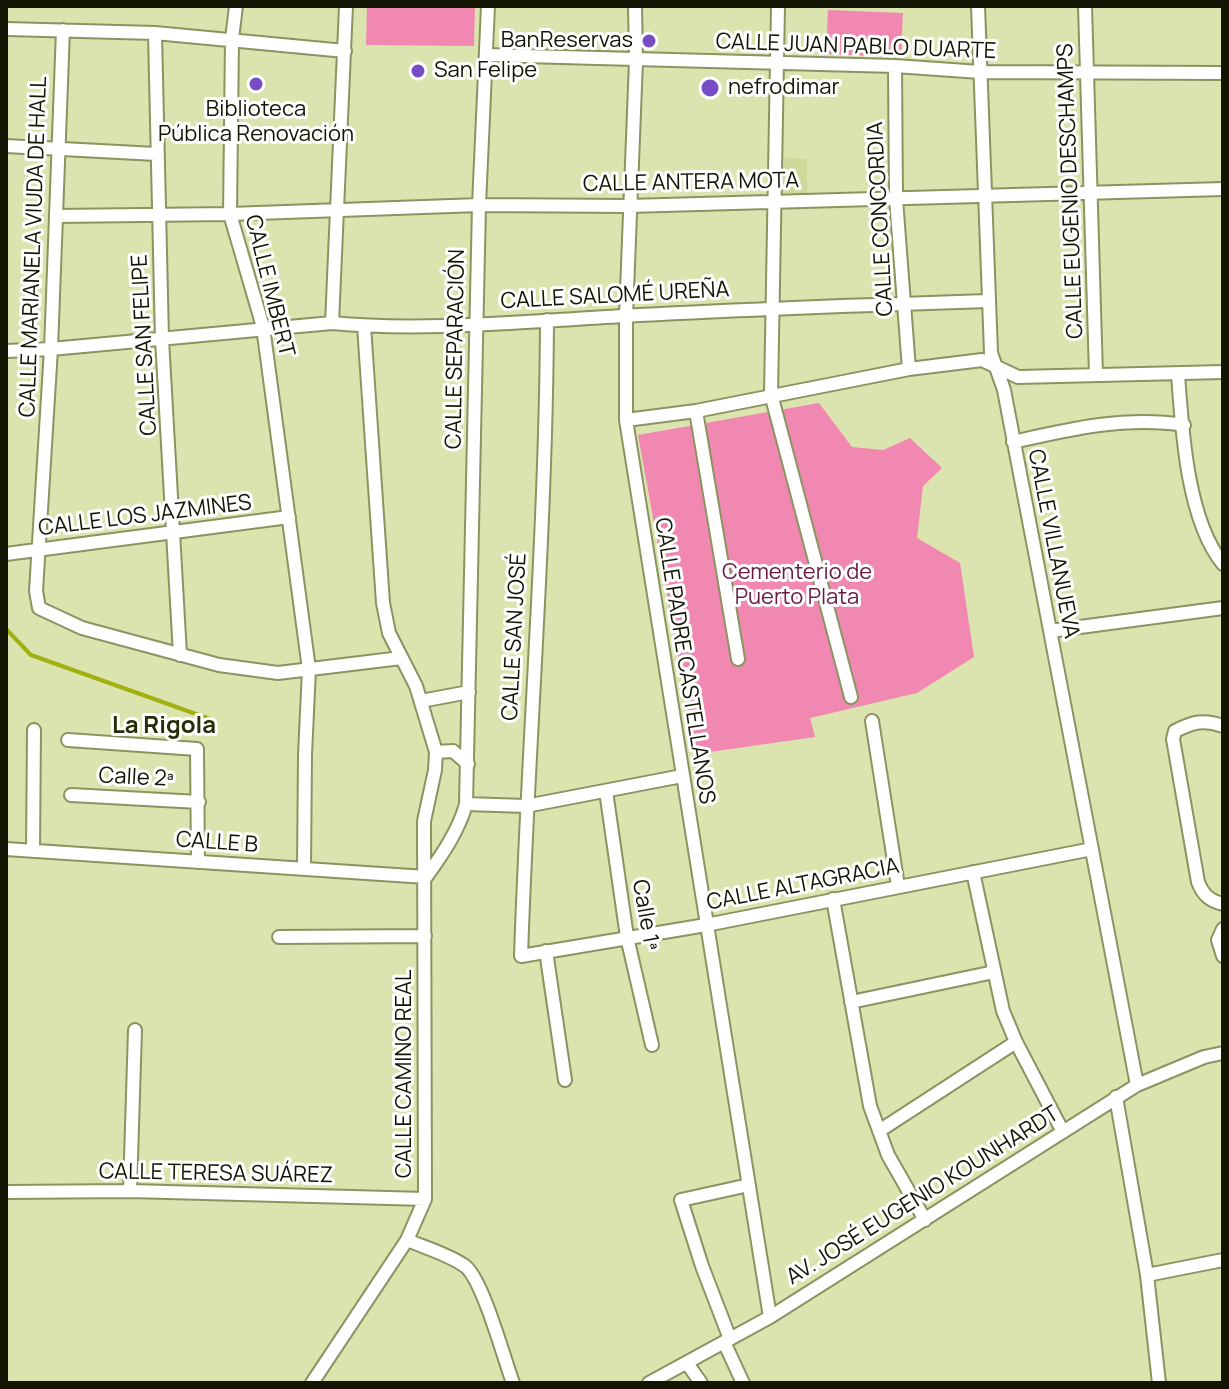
<!DOCTYPE html>
<meta charset="utf-8">
<style>
body{margin:0}
#map{position:relative;width:1229px;height:1389px;overflow:hidden;background:#dbe4af;font-family:Manrope,sans-serif}
canvas{display:block}
.frame{position:absolute;inset:0;border:8px solid #131503;pointer-events:none}
</style>
<div id="map">
<canvas width="1229" height="1389"></canvas>
<div class="frame"></div>
</div>
<script>
const ctx = document.querySelector('canvas').getContext('2d');
ctx.lineJoin = 'round';
function fill(path, color) { ctx.fillStyle = color; ctx.fill(path, 'evenodd'); }
function strokePath(path, color, width, dash) { ctx.strokeStyle = color; ctx.lineWidth = width; ctx.lineCap = dash ? 'butt' : 'round'; ctx.setLineDash(dash || []); ctx.stroke(path); }
function label(font, color, halo, rows, align = 'center') {
  ctx.font = font + ' Manrope,sans-serif'; ctx.lineWidth = 6; ctx.setLineDash([]); ctx.textBaseline = 'middle'; ctx.strokeStyle = halo; ctx.fillStyle = color; for (const [text, x, y, turn = 0] of rows) {
    ctx.save(); ctx.translate(x, y); ctx.rotate((+turn || 0) * Math.PI / 180); ctx.textAlign = isNaN(turn) ? turn : align; if (halo) ctx.strokeText(text, 0, 0); ctx.fillText(text, 0, 0); ctx.restore();
  }
}
const built = new Path2D(`
 M 784,157 L 807,159 L 807,193 L 782,193 Z`);
const green = new Path2D(`
 M 367,6 L 475,6 L 474,46 L 366,45 Z
 M 828,10 L 903,13 L 901,57 L 826,54 Z
 M 819,403 L 852,447 L 883,450 L 910,438 L 942,468 L 923,486 L 917,538 L 960,563 L 974,657 L 917,693 L 810,718 L 815,737 L 696,754 L 638,435 Z`);
const stream = new Path2D(`
 M 6,629 L 31,655 L 210,719`);
const minor = new Path2D(`
 M 236,6 L 232,39 L 230,214 L 263,327 L 309,669 L 305,755 L 304,869
 M 635,6 L 636,61 L 626,316 L 626,420 L 770,1317
 M 778,6 L 771,394 L 851,697
 M 978,6 L 991,353 L 1004,390 L 1137,1085
 M 1085,6 L 1096,375
 M 6,29 L 155,33 L 345,51
 M 63,30 L 51,349 L 36,591 L 39,608 L 82,628 L 219,665 L 278,673 L 401,658
 M 155,33 L 162,339 L 180,655
 M 487,55 L 895,66 L 980,72 L 1223,73
 M 895,66 L 896,199 L 909,369
 M 6,146 L 156,154
 M 56,216 L 230,214 L 479,205 L 629,206 L 1223,189
 M 547,320 C 546,532 528,744 521,956 L 706,925 L 1092,849
 M 332,323 L 346,6
 M 6,351 L 51,349 L 332,323 C 424,332 530,321 624,316 C 745,309 866,305 988,301
 M 1178,374 C 1182,430 1187,520 1223,564
 M 696,411 L 738,659
 M 626,420 L 696,411 L 909,369 L 982,360 L 1018,377 L 1223,372
 M 1013,442 C 1070,429 1125,416 1184,425
 M 6,554 L 289,517
 M 1050,631 L 1223,608
 M 421,701 L 469,692
 M 872,721 L 898,886
 M 1223,726 C 1203,719 1193,722 1175,731 L 1173,739 L 1198,882 C 1203,895 1210,901 1223,904
 M 68,740 L 197,749 L 198,862
 M 436,752 L 453,751 L 468,764
 M 606,791 L 627,937 L 652,1045
 M 71,795 L 199,802
 M 466,804 L 526,806 L 682,776
 M 6,849 L 426,877
 M 33,851 L 34,730
 M 973,872 L 1003,1011 L 1016,1042 L 1063,1132
 M 426,877 C 442,855 459,830 466,804 L 479,205 L 488,6
 M 833,899 L 870,1106 L 888,1155 L 925,1220
 M 1223,929 L 1218,940 L 1223,956
 M 279,937 L 425,936
 M 546,951 L 565,1080
 M 851,1002 L 994,972
 M 1116,1097 L 1147,1275 L 1159,1383
 M 879,1131 L 1016,1042
 M 130,1191 L 135,1030
 M 6,1192 L 130,1191 L 425,1199
 M 407,1240 C 426,1248 448,1254 465,1266 C 483,1280 504,1359 513,1383
 M 1147,1275 L 1223,1260
 M 730,1339 L 702,1266 L 681,1200 L 749,1185
 M 724,1342 L 743,1383
 M 687,1363 L 701,1383
 M 312,1383 L 407,1240 L 425,1199 L 424,821 L 435,770 L 436,752 L 416,686 L 389,633 L 383,603 L 364,326
 M 649,1383 L 770,1317 L 1137,1085 L 1204,1057 L 1223,1053`);
const markers = [
 [649,41,8,"#774dc6"],
 [418,71,8,"#774dc6"],
 [256,84,8,"#774dc6"],
 [710,88,10,"#774dc6"]
];
const poiNames = [
 ["BanReservas",633,41,"right"],
 ["San Felipe",434,71],
 ["nefrodimar",728,88],
 ["Biblioteca",256,110,"center"],
 ["Pública Renovación",256,135,"center"]
];
const streetNames = [
 ["CALLE JUAN PABLO DUARTE",856,47,2],
 ["CALLE ANTERA MOTA",691,183,-1],
 ["CALLE EUGENIO DESCHAMPS",1071,191,-92],
 ["CALLE CONCORDIA",881,219,-93],
 ["CALLE MARIANELA VIUDA DE HALL",34,247,-88],
 ["CALLE IMBERT",269,286,76],
 ["CALLE SALOMÉ UREÑA",615,296,-3],
 ["CALLE SAN FELIPE",145,345,-93],
 ["CALLE SEPARACIÓN",456,349,-89],
 ["CALLE LOS JAZMINES",145,516,-7],
 ["CALLE VILLANUEVA",1053,544,79],
 ["CALLE SAN JOSÉ",515,637,-87],
 ["CALLE PADRE CASTELLANOS",684,661,81],
 ["Calle 2ª",136,778,3],
 ["CALLE B",217,843,4],
 ["CALLE ALTAGRACIA",803,885,-11],
 ["Calle 1ª",645,915,80],
 ["CALLE CAMINO REAL",405,1074,-90],
 ["CALLE TERESA SUÁREZ",216,1174,1],
 ["AV. JOSÉ EUGENIO KOUNHARDT",923,1196,-32]
];
const parkNames = [
 ["Cementerio de",797,573],
 ["Puerto Plata",797,598]
];
const neighbourhoodNames = [
 ["La Rigola",164,726]
];
fill(built, '#ced99c');
fill(green, '#f188b2');
strokePath(stream, '#a0b00e', 4);
strokePath(minor, '#8b9361', 16);
strokePath(minor, '#fff', 12);
for (const [x, y, r, color] of markers) { const dot = new Path2D(); dot.arc(x, y, r, 0, 2 * Math.PI); ctx.fillStyle = color; ctx.fill(dot); strokePath(dot, '#fff', 3); }
label('22px', '#131503', '#fff', poiNames, 'left');
label('22px', '#131503', '#fff', streetNames);
label('22px', '#681b3f', '#fff', parkNames);
label('bold 24px', '#282d07', '#fff', neighbourhoodNames);
</script>
